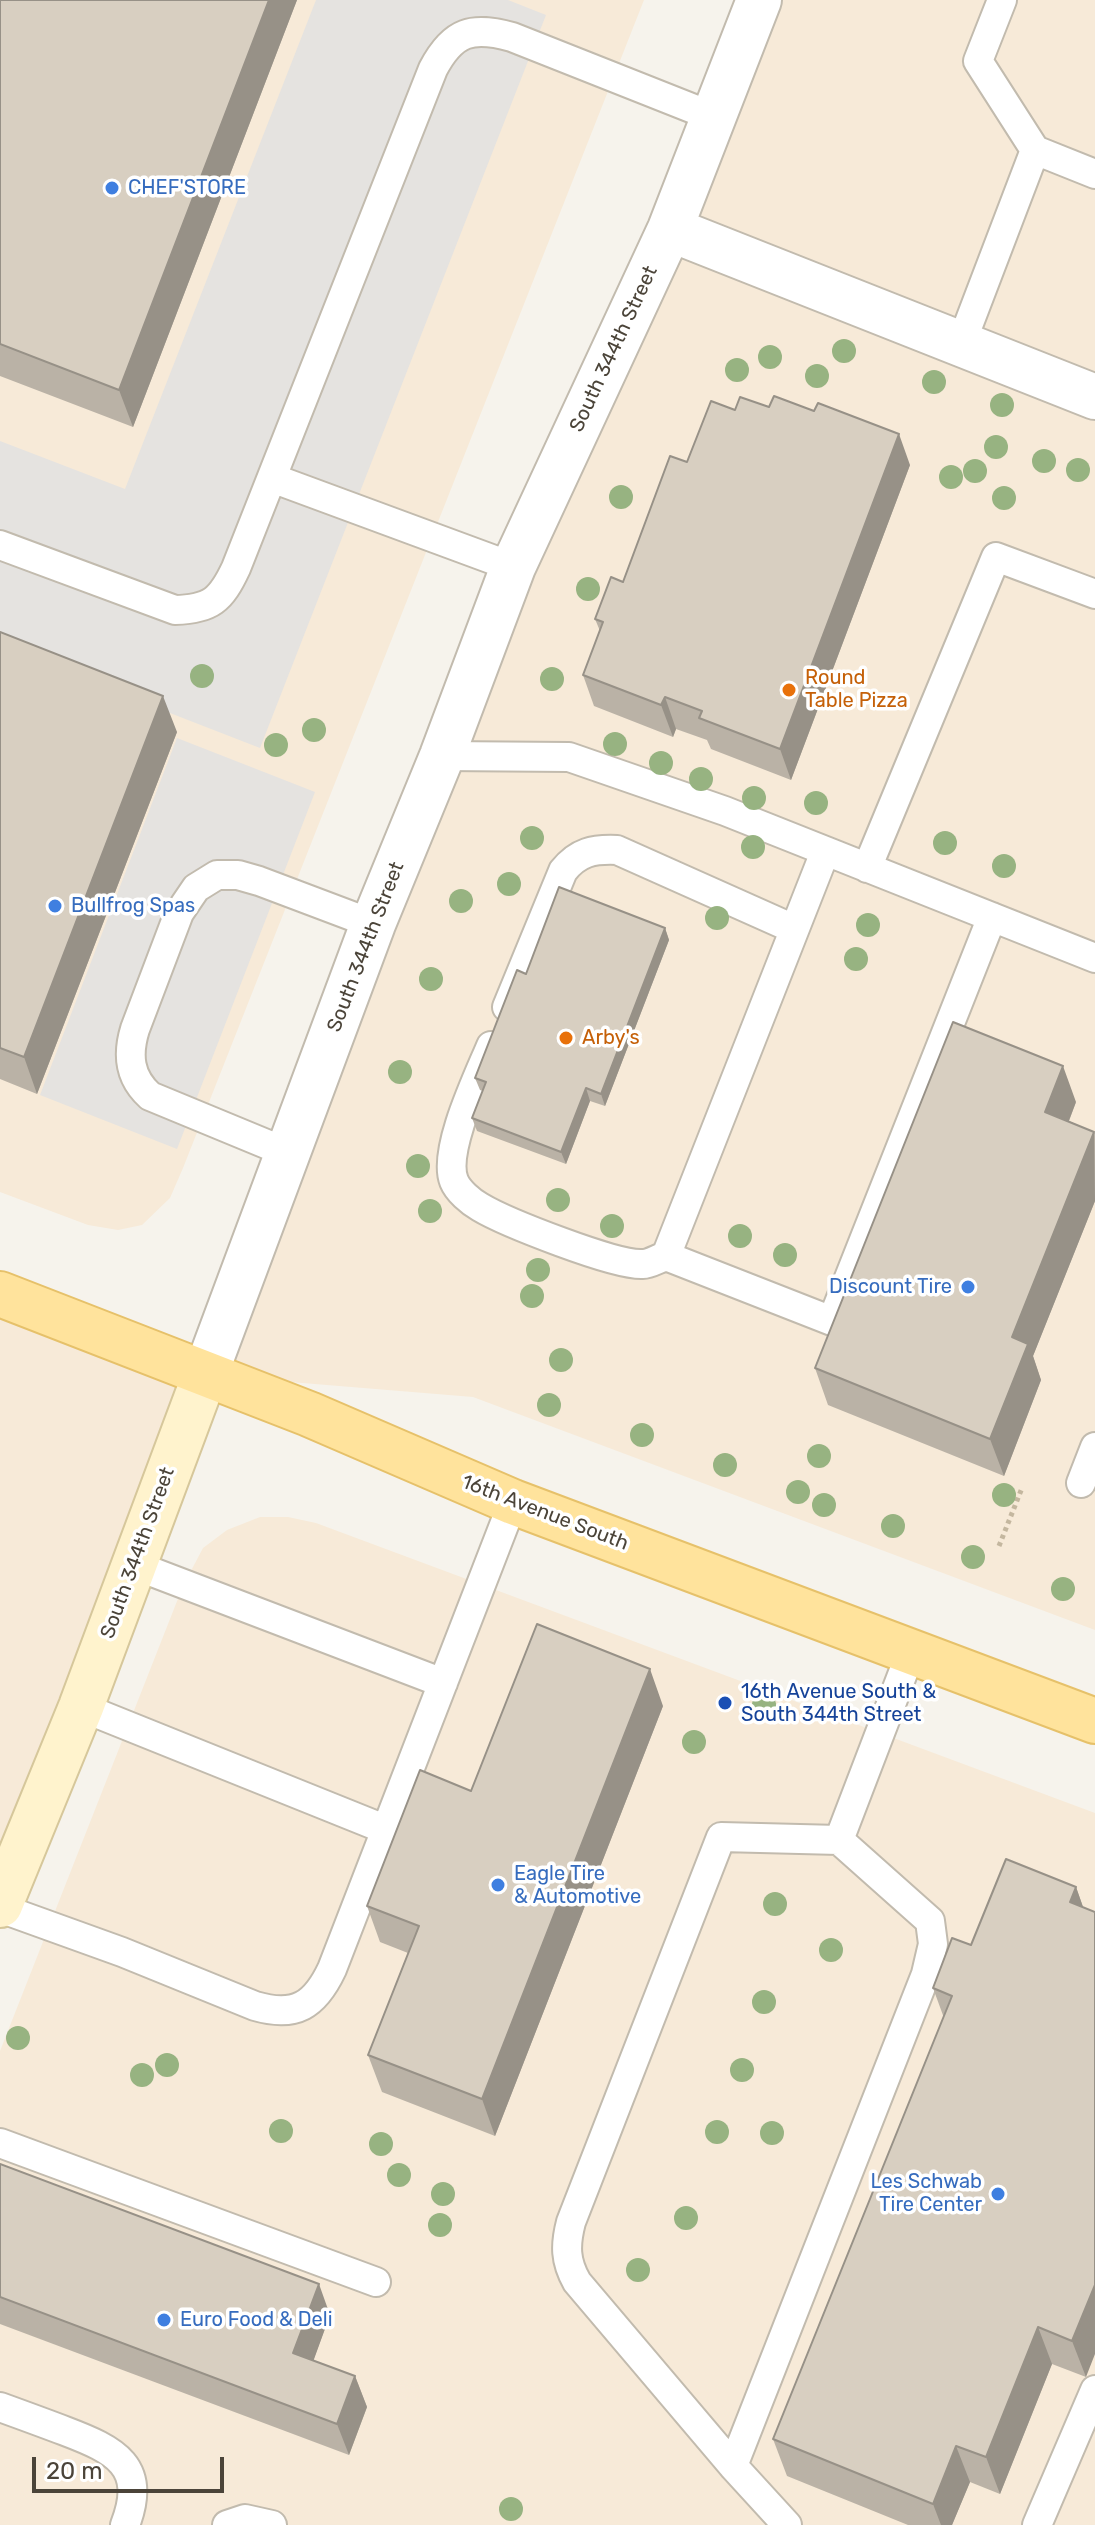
<!DOCTYPE html>
<style>
body{margin:0}
#map{position:relative;width:1095px;height:2525px;overflow:hidden;background:#f6f3ec;font-family:Rubik,sans-serif}
canvas{display:block}
.scale{position:absolute;left:32px;top:2457px;width:192px;height:36px;box-sizing:border-box;border:4px solid #4b4439;border-top:0;padding-left:10px;font-size:24px;line-height:28px;white-space:nowrap;color:#4b4439;-webkit-text-stroke:6px #fff;paint-order:stroke}
</style>
<div id="map">
<canvas width="1095" height="2525"></canvas>
<div class="scale">20 m</div>
</div>
<script>
const ctx = document.querySelector('canvas').getContext('2d');
ctx.lineJoin = 'round';
function fill(path, color) { ctx.fillStyle = color; ctx.fill(path, 'evenodd'); }
function strokePath(path, color, width, dash) { ctx.strokeStyle = color; ctx.lineWidth = width; ctx.lineCap = dash ? 'butt' : 'round'; ctx.setLineDash(dash || []); ctx.stroke(path); }
function label(font, color, halo, rows, align = 'center') {
  ctx.font = font + ' Rubik,sans-serif'; ctx.lineWidth = 7; ctx.setLineDash([]); ctx.textBaseline = 'middle'; ctx.strokeStyle = halo; ctx.fillStyle = color; for (const [text, x, y, turn = 0] of rows) {
    ctx.save(); ctx.translate(x, y); ctx.rotate((+turn || 0) * Math.PI / 180); ctx.textAlign = isNaN(turn) ? turn : align; if (halo) ctx.strokeText(text, 0, 0); ctx.fillText(text, 0, 0); ctx.restore();
  }
}
const commercial = new Path2D(`
 M 0,0 L 644,0 L 183,1168 L 170,1198 L 142,1225 L 118,1230 L 88,1225 L 0,1192 Z
 M 759,0 L 1095,0 L 1095,1630 L 473,1397 L 205,1375 L 0,1905 L 0,1294 L 204,1375 Z
 M 260,1517 L 288,1517 L 316,1523 L 1095,1813 L 1095,2525 L 0,2525 L 0,2051 L 183,1586 L 203,1548 L 227,1530 Z`);
const parking = new Path2D(`
 M 316,0 L 508,0 L 546,15 L 260,748 L 0,647 L 0,441 L 125,489 Z
 M 177,738 L 315,792 L 177,1149 L 40,1095 Z`);
const path = new Path2D(`
 M 999,1546 L 1022,1488`);
const lane = new Path2D(`
 M 1002,0 L 978,61 L 1035,150 L 1095,174
 M 961,344 L 1035,150
 M 272,478 L 513,567
 M 0,545 L 175,610 C 211,609 221,600 236,568 L 433,69 C 453,31 472,26 512,37 L 714,117
 M 442,756 L 569,757 L 725,811 L 1095,958
 M 825,852 L 666,1256 L 832,1321 L 992,917
 M 867,868 L 996,557 L 1095,594
 M 507,1007 L 563,871 C 578,852 593,849 617,850 L 794,929
 M 491,1046 C 479,1075 442,1151 454,1181 C 458,1191 471,1202 480,1207 C 505,1222 616,1266 643,1264 C 650,1264 659,1258 666,1256
 M 288,1153 L 150,1096 C 129,1077 127,1055 135,1029 L 179,913 L 196,888 L 217,875 L 238,875 L 259,881 L 373,924
 M 1081,1483 L 1095,1447
 M 134,1565 L 443,1683
 M 81,1707 L 387,1830
 M 839,1840 L 911,1652
 M 0,1908 L 122,1952 L 255,2006 C 296,2018 315,2005 332,1969 L 513,1502
 M 0,2143 L 376,2282
 M 0,2407 C 22,2415 44,2423 65,2431 C 115,2450 148,2466 125,2525
 M 733,2466 L 926,1974 L 933,1944 L 930,1921 L 839,1840 L 721,1837 L 571,2222 C 565,2245 565,2261 577,2282 L 733,2466 L 787,2525
 M 227,2525 L 245,2519 L 272,2525
 M 1037,2525 L 1095,2390`);
const street = new Path2D(`
 M 670,229 L 1095,397
 M 205,1375 L 373,924 L 442,756 L 513,567 L 670,229 L 759,0`);
const secondary = new Path2D(`
 M 0,1905 L 81,1707 L 205,1375`);
const primary = new Path2D(`
 M 0,1294 L 309,1414 L 513,1502 L 1095,1721`);
const trees = [
 [844,351],
 [770,357],
 [737,370],
 [817,376],
 [934,382],
 [1002,405],
 [996,447],
 [1044,461],
 [1078,470],
 [975,471],
 [951,477],
 [621,497],
 [1004,498],
 [588,589],
 [202,676],
 [552,679],
 [314,730],
 [615,744],
 [276,745],
 [661,763],
 [701,779],
 [754,798],
 [816,803],
 [532,838],
 [945,843],
 [753,847],
 [1004,866],
 [509,884],
 [461,901],
 [717,918],
 [868,925],
 [856,959],
 [431,979],
 [400,1072],
 [418,1166],
 [558,1200],
 [430,1211],
 [612,1226],
 [740,1236],
 [785,1255],
 [538,1270],
 [532,1296],
 [561,1360],
 [549,1405],
 [642,1435],
 [819,1456],
 [725,1465],
 [798,1492],
 [1004,1495],
 [824,1505],
 [893,1526],
 [973,1557],
 [1063,1589],
 [764,1705],
 [694,1742],
 [775,1904],
 [831,1950],
 [764,2002],
 [18,2038],
 [167,2065],
 [742,2070],
 [142,2075],
 [281,2131],
 [717,2132],
 [772,2133],
 [381,2144],
 [399,2175],
 [443,2194],
 [686,2218],
 [440,2225],
 [638,2270],
 [511,2509]
];
const wall = new Path2D(`
 M 0,0 L 297,0 L 133,427 L 0,376 Z
 M 735,410 L 910,465 L 791,780 L 711,749 L 707,740 L 676,729 L 673,737 L 594,706 L 583,675 L 600,631 L 595,619 L 623,582 Z
 M 0,632 L 177,732 L 37,1094 L 0,1079 Z
 M 665,928 L 669,940 L 605,1106 L 590,1101 L 566,1164 L 477,1131 L 472,1118 L 483,1091 L 480,1090 L 475,1078 L 526,974 Z
 M 1076,1102 L 1069,1121 L 1095,1133 L 1095,1201 L 1033,1356 L 1041,1380 L 1004,1476 L 828,1405 L 815,1368 Z
 M 663,1706 L 495,2136 L 382,2092 L 368,2055 L 408,1953 L 380,1942 L 367,1906 L 471,1791 Z
 M 1076,1887 L 1083,1907 L 1086,2377 L 1052,2364 L 1000,2494 L 970,2482 L 952,2525 L 908,2525 L 787,2476 L 773,2439 L 944,2018 L 933,1988 L 971,1945 Z
 M 0,2164 L 330,2315 L 313,2361 L 355,2376 L 367,2407 L 349,2455 L 0,2324 Z`);
const shadedWall = new Path2D(`
 M 269,0 L 297,0 L 133,427 L 119,390 Z
 M 899,434 L 910,465 L 791,780 L 780,749 Z
 M 163,696 L 177,732 L 37,1094 L 24,1057 Z
 M 665,697 L 676,729 L 673,737 L 661,705 Z
 M 665,928 L 669,940 L 605,1106 L 601,1094 Z
 M 1063,1066 L 1076,1102 L 1058,1149 L 1045,1112 Z
 M 586,1088 L 590,1101 L 566,1164 L 561,1152 Z
 M 1094,1132 L 1095,1201 L 1033,1356 L 1041,1380 L 1004,1476 L 990,1439 L 1012,1337 Z
 M 650,1669 L 663,1706 L 495,2136 L 482,2099 Z
 M 1076,1887 L 1089,1924 L 1070,1902 Z
 M 319,2284 L 330,2315 L 305,2384 L 293,2353 Z
 M 1095,2285 L 1095,2354 L 1086,2377 L 1072,2341 Z
 M 1038,2327 L 1052,2364 L 1000,2494 L 986,2457 Z
 M 355,2376 L 367,2407 L 349,2455 L 337,2424 Z
 M 956,2446 L 970,2482 L 952,2525 L 941,2525 L 933,2504 Z`);
const building = new Path2D(`
 M 0,0 L 269,0 L 119,390 L 0,344 Z
 M 774,396 L 814,411 L 818,403 L 899,434 L 780,749 L 699,718 L 702,711 L 665,697 L 661,705 L 583,675 L 603,622 L 595,619 L 611,577 L 623,582 L 670,456 L 687,462 L 711,401 L 735,410 L 740,397 L 769,407 Z
 M 0,632 L 163,696 L 24,1057 L 0,1048 Z
 M 559,887 L 665,928 L 601,1094 L 586,1088 L 561,1152 L 472,1118 L 486,1082 L 475,1078 L 517,970 L 526,974 Z
 M 953,1022 L 1063,1066 L 1045,1112 L 1094,1132 L 1012,1337 L 1028,1344 L 990,1439 L 815,1368 Z
 M 537,1624 L 650,1669 L 482,2099 L 368,2055 L 419,1926 L 367,1906 L 420,1770 L 471,1791 Z
 M 1006,1859 L 1076,1887 L 1070,1902 L 1095,1912 L 1095,2285 L 1072,2341 L 1038,2327 L 986,2457 L 956,2446 L 933,2504 L 773,2439 L 952,1996 L 933,1988 L 952,1938 L 971,1945 Z
 M 0,2164 L 319,2284 L 293,2353 L 355,2376 L 337,2424 L 0,2297 Z`);
const markers = [
 [112,188,8,"#3f7fe0"],
 [789,690,8,"#e8710a"],
 [55,906,8,"#3f7fe0"],
 [566,1038,8,"#e8710a"],
 [968,1287,8,"#3f7fe0"],
 [725,1703,8,"#1a4fb4"],
 [498,1885,8,"#3f7fe0"],
 [998,2194,8,"#3f7fe0"],
 [164,2320,8,"#3f7fe0"]
];
const shopNames = [
 ["CHEF'STORE",128,188],
 ["Bullfrog Spas",71,906],
 ["Discount Tire",952,1287,"right"],
 ["Eagle Tire",514,1874],
 ["& Automotive",514,1897],
 ["Les Schwab",982,2182,"right"],
 ["Tire Center",982,2205,"right"],
 ["Euro Food & Deli",180,2320]
];
const streetNames = [
 ["South 344th Street",614,349,-65],
 ["South 344th Street",366,947,-69],
 ["16th Avenue South",545,1513,21],
 ["South 344th Street",138,1553,-70]
];
const foodNames = [
 ["Round",805,678],
 ["Table Pizza",805,701],
 ["Arby's",582,1038]
];
const transitNames = [
 ["16th Avenue South &",741,1692],
 ["South 344th Street",741,1715]
];
fill(commercial, '#f7ead8');
fill(parking, '#e5e3e0');
strokePath(lane, '#c2bbae', 32);
strokePath(street, '#c2bbae', 48);
strokePath(secondary, '#d6c79b', 48);
strokePath(primary, '#e6c16a', 48);
strokePath(path, '#c4b79f', 5, [4, 4]);
strokePath(lane, '#fff', 28);
strokePath(street, '#fff', 44);
strokePath(secondary, '#fff3cd', 44);
strokePath(primary, '#ffe39c', 44);
ctx.fillStyle = '#97b381';
for (const [x, y] of trees) { ctx.beginPath(); ctx.arc(x, y, 12, 0, 2 * Math.PI); ctx.fill(); }
fill(wall, '#bab2a6');
fill(shadedWall, '#979187');
fill(building, '#d8cfc1');
strokePath(building, '#979187', 2);
for (const [x, y, r, color] of markers) { const dot = new Path2D(); dot.arc(x, y, r, 0, 2 * Math.PI); ctx.fillStyle = color; ctx.fill(dot); strokePath(dot, '#fff', 3); }
label('20px', '#366cbe', '#fff', shopNames, 'left');
label('20px', '#4b4439', '#fff', streetNames);
label('20px', '#c56008', '#fff', foodNames, 'left');
label('20px', '#164399', '#fff', transitNames, 'left');
</script>
